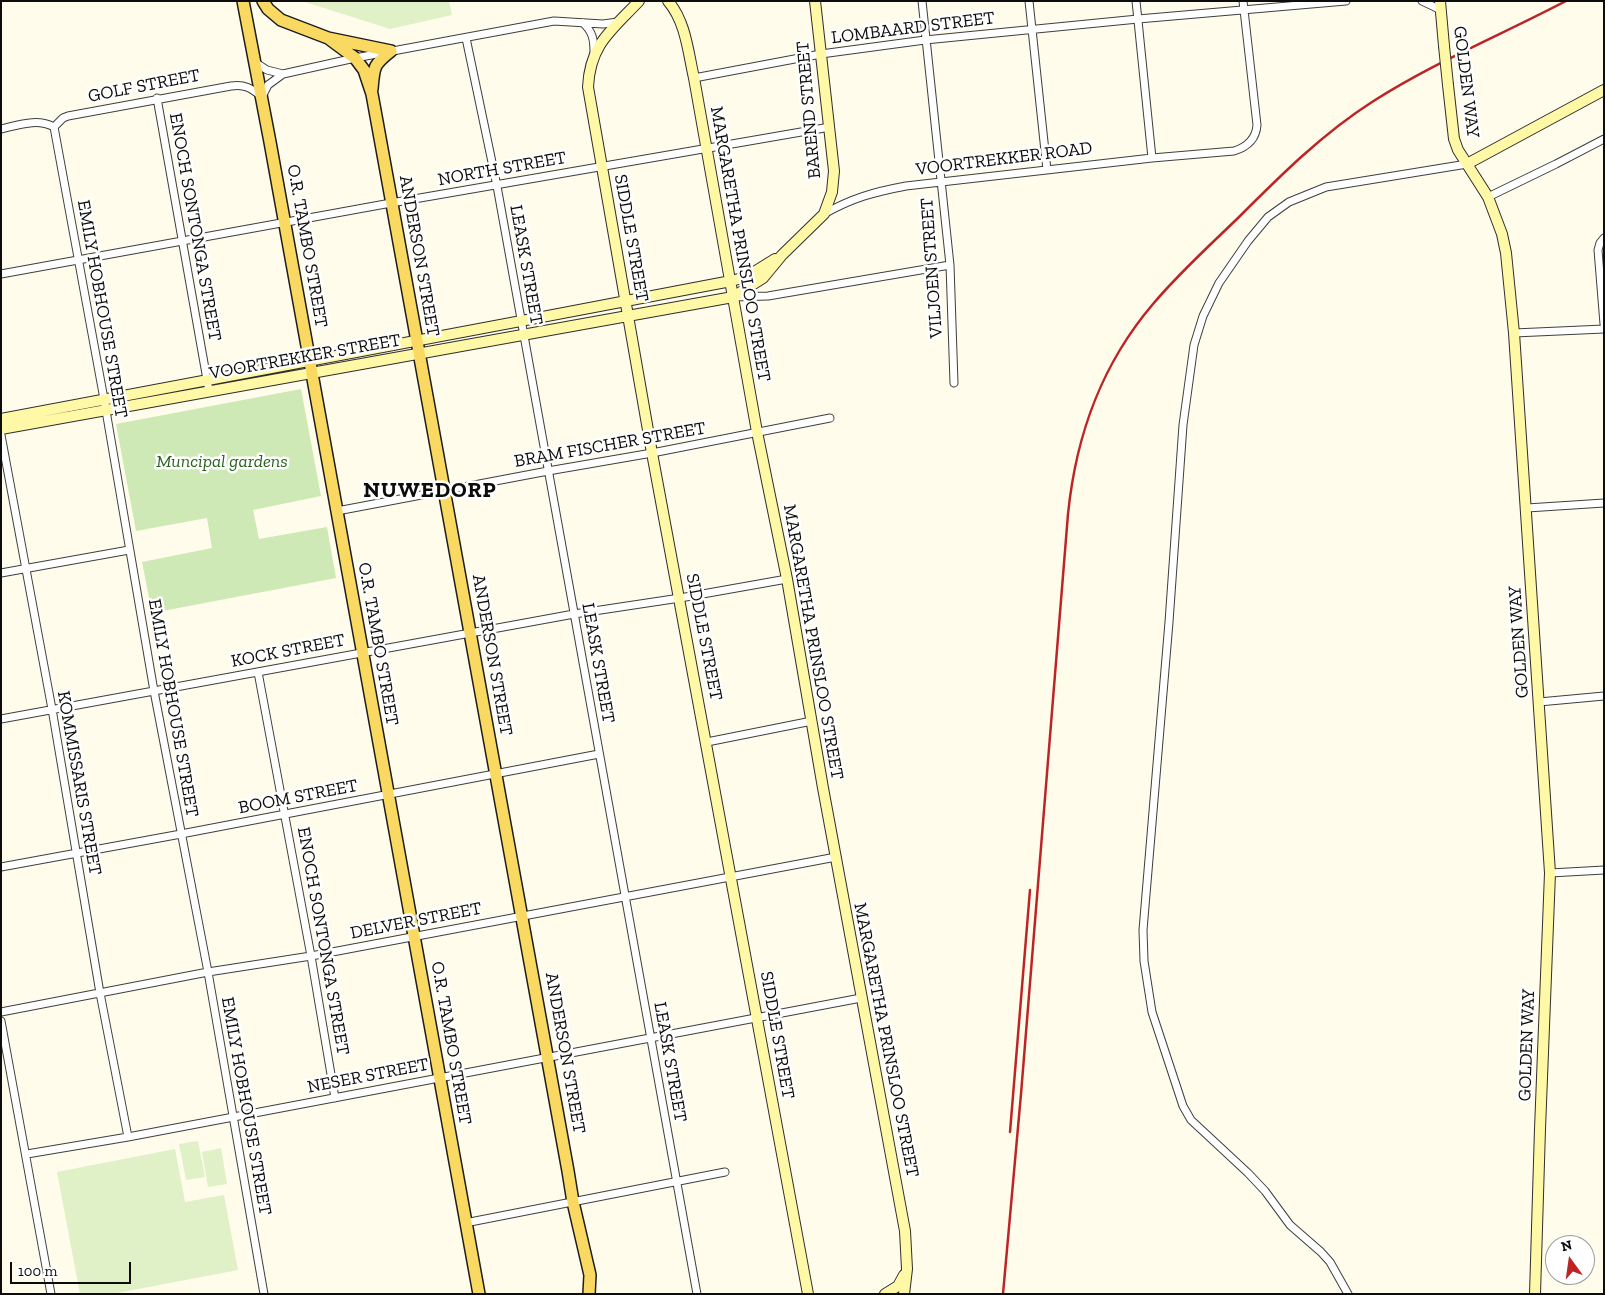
<!DOCTYPE html>
<style>
body{margin:0}
#map{position:relative;width:1605px;height:1295px;overflow:hidden;background:#fffceb;font-family:"Zilla Slab",serif}
canvas{display:block}
.frame{position:absolute;inset:0;border:2px solid #0c0c0c;pointer-events:none}
.north{position:absolute;left:1545px;top:1235px;width:50px;height:50px;box-sizing:border-box;background:#fff;border:1px solid #9e9e9e;border-radius:50%;rotate:346deg;font-size:14px;font-weight:700;line-height:20px;text-align:center;color:#0c0c0c}
.north::after{content:'';display:block;margin:auto;width:18px;height:22px;background:#bc2426;clip-path:polygon(50% 0,100% 100%,50% 72%,0 100%)}
.scale{position:absolute;left:10px;top:1262px;width:121px;height:22px;box-sizing:border-box;border:2px solid #0c0c0c;border-top:0;padding-left:6px;font-size:15px;line-height:18px;white-space:nowrap;color:#0c0c0c;-webkit-text-stroke:4px #fff;paint-order:stroke}
</style>
<div id="map">
<canvas width="1605" height="1295"></canvas>
<div class="frame"></div>
<div class="north">N</div>
<div class="scale">100 m</div>
</div>
<script>
const ctx = document.querySelector('canvas').getContext('2d');
ctx.lineJoin = 'round';
function fill(path, color) { ctx.fillStyle = color; ctx.fill(path, 'evenodd'); }
function strokePath(path, color, width, dash) { ctx.strokeStyle = color; ctx.lineWidth = width; ctx.lineCap = dash ? 'butt' : 'round'; ctx.setLineDash(dash || []); ctx.stroke(path); }
function label(font, color, halo, rows, align = 'center') {
  ctx.font = font + ' "Zilla Slab",serif'; ctx.lineWidth = 5; ctx.setLineDash([]); ctx.textBaseline = 'middle'; ctx.strokeStyle = halo; ctx.fillStyle = color; for (const [text, x, y, turn = 0] of rows) {
    ctx.save(); ctx.translate(x, y); ctx.rotate((+turn || 0) * Math.PI / 180); ctx.textAlign = isNaN(turn) ? turn : align; if (halo) ctx.strokeText(text, 0, 0); ctx.fillText(text, 0, 0); ctx.restore();
  }
}
const green = new Path2D(`
 M 301,389 L 321,496 L 253,510 L 259,539 L 327,527 L 336,578 L 152,613 L 142,562 L 212,548 L 207,518 L 136,531 L 116,424 Z`);
const pitch = new Path2D(`
 M 302,1 L 449,1 L 452,15 L 390,29 Z
 M 198,1141 L 205,1177 L 186,1180 L 179,1144 Z
 M 221,1148 L 227,1184 L 208,1187 L 202,1152 Z
 M 175,1149 L 185,1202 L 224,1195 L 238,1270 L 112,1294 L 80,1294 L 57,1172 Z`);
const street = new Path2D(`
 M 922,1 L 950,265 L 954,383
 M 1029,1 L 1047,170
 M 1136,1 L 1152,158
 M 1422,1 L 1441,10
 M 583,23 C 593,32 594,40 594,53
 M 466,38 L 497,186 L 697,1294
 M 256,63 L 267,70 L 283,74
 M 694,78 L 821,54 L 925,40 L 1138,19 L 1346,1
 M 157,98 L 209,391
 M 54,127 L 104,399 L 154,691 L 208,972 L 264,1294
 M 1,129 C 19,125 37,118 54,127 L 63,118 L 68,116 L 231,86 C 245,84 251,88 262,97 L 268,85 L 283,74 L 355,58 L 554,21 L 603,24 L 618,22
 M 1488,197 L 1556,164 L 1604,139
 M 824,214 C 852,198 874,192 906,186 L 1152,158 L 1234,151 C 1247,147 1256,139 1257,125 L 1243,1
 M 1604,238 L 1600,243 L 1598,250 L 1604,324
 M 1,274 L 391,203 L 830,127
 M 733,297 L 768,296 L 950,265
 M 1514,333 L 1604,329
 M 1,435 L 52,709 L 100,993 L 128,1137
 M 1527,508 L 1604,503
 M 337,511 L 548,471 L 652,453 L 830,418
 M 1,573 L 129,550
 M 258,672 L 311,956 L 335,1098
 M 1539,702 L 1604,696
 M 1,719 L 574,614 L 680,598 L 787,579
 M 707,742 L 812,721
 M 1,867 L 181,834 L 599,754
 M 1550,873 L 1604,870
 M 1,1012 L 208,972 L 311,956 L 836,857
 M 1,1021 L 51,1294
 M 27,1154 L 128,1137 L 861,998
 M 465,1223 L 725,1172
 M 1348,1294 L 1330,1262 L 1321,1252 L 1290,1225 L 1265,1191 L 1248,1173 L 1191,1120 L 1183,1106 L 1152,1012 L 1144,961 L 1143,930 L 1169,622 L 1183,425 L 1194,345 L 1203,316 L 1219,283 L 1248,241 L 1268,217 L 1289,202 L 1326,187 L 1467,164`);
const secondary = new Path2D(`
 M 639,1 C 612,30 590,44 588,87 L 652,453 L 808,1294
 M 668,1 C 686,22 688,52 694,78 L 757,432 L 787,579 L 823,788 L 905,1231 L 907,1269 L 904,1294
 M 1440,1 L 1444,46
 M 1448,85 L 1454,139 L 1458,150 L 1488,197 L 1502,234 L 1506,253 L 1514,333 L 1550,873 L 1540,1129 L 1535,1294
 M 1467,164 L 1604,90
 M 1,419 C 245,372 488,328 731,281 L 746,277 L 775,259
 M 1,429 L 733,297 L 763,278 L 782,255 L 824,214 L 832,192 L 834,171 L 815,1
 M 885,1294 L 898,1286 L 904,1275`);
const primary = new Path2D(`
 M 243,1 L 270,142 L 479,1294
 M 263,1 L 268,9 L 281,20 L 328,38 L 391,51
 M 328,38 L 355,58 L 364,70 L 372,94 L 568,1171 L 573,1202 L 590,1275 L 589,1294
 M 372,89 C 374,67 373,65 391,51`);
const rail = new Path2D(`
 M 1010,1132 L 1030,890
 M 1003,1294 L 1021,1094 L 1068,514 C 1076,435 1101,365 1153,304 C 1179,273 1209,246 1238,218 C 1280,176 1322,134 1372,102 C 1433,63 1501,35 1566,1`);
const secondaryBridge = new Path2D(`
 M 1444,46 L 1448,85`);
const streetNames = [
 ["LOMBAARD STREET",913,28,-7],
 ["GOLDEN WAY",1466,82,83],
 ["GOLF STREET",144,86,-11],
 ["BAREND STREET",809,110,-95],
 ["VOORTREKKER ROAD",1004,159,-7],
 ["NORTH STREET",502,169,-10],
 ["ENOCH SONTONGA STREET",195,227,80],
 ["SIDDLE STREET",631,238,80],
 ["MARGARETHA PRINSLOO STREET",740,244,80],
 ["O.R. TAMBO STREET",307,246,80],
 ["ANDERSON STREET",419,256,80],
 ["LEASK STREET",526,265,80],
 ["VILJOEN STREET",932,268,-94],
 ["EMILY HOBHOUSE STREET",102,309,80],
 ["VOORTREKKER STREET",305,357,-10],
 ["BRAM FISCHER STREET",610,445,-10],
 ["SIDDLE STREET",704,637,79],
 ["MARGARETHA PRINSLOO STREET",813,642,80],
 ["GOLDEN WAY",1519,642,-94],
 ["O.R. TAMBO STREET",378,644,80],
 ["KOCK STREET",288,651,-11],
 ["ANDERSON STREET",492,655,80],
 ["LEASK STREET",598,663,80],
 ["EMILY HOBHOUSE STREET",173,708,80],
 ["KOMMISSARIS STREET",79,783,80],
 ["BOOM STREET",298,797,-11],
 ["DELVER STREET",416,921,-11],
 ["ENOCH SONTONGA STREET",323,941,80],
 ["SIDDLE STREET",777,1035,80],
 ["MARGARETHA PRINSLOO STREET",886,1040,79],
 ["O.R. TAMBO STREET",451,1043,80],
 ["GOLDEN WAY",1527,1045,-88],
 ["ANDERSON STREET",565,1053,80],
 ["LEASK STREET",670,1062,80],
 ["NESER STREET",368,1076,-11],
 ["EMILY HOBHOUSE STREET",246,1106,80]
];
const parkNames = [
 ["Muncipal gardens",222,462]
];
const districtNames = [
 ["NUWEDORP",430,491]
];
fill(green, '#cee9b5');
fill(pitch, '#e0f0c7');
strokePath(street, '#3f3f3f', 9);
strokePath(secondary, '#2e2e2e', 12);
strokePath(primary, '#1d1d1d', 14);
strokePath(street, '#fff', 7);
strokePath(secondary, '#fff8a6', 10);
strokePath(primary, '#f9d961', 11);
strokePath(rail, '#bc2426', 2.5);
strokePath(secondaryBridge, '#2e2e2e', 12, []);
strokePath(secondaryBridge, '#fff8a6', 10);
label('18px', '#0c0c0c', '#fff', streetNames);
label('italic 18px', '#29631d', '#fff', parkNames);
ctx.letterSpacing = '1px';
label('bold 22px', '#0c0c0c', '#fff', districtNames);
ctx.letterSpacing = '0px';
</script>
